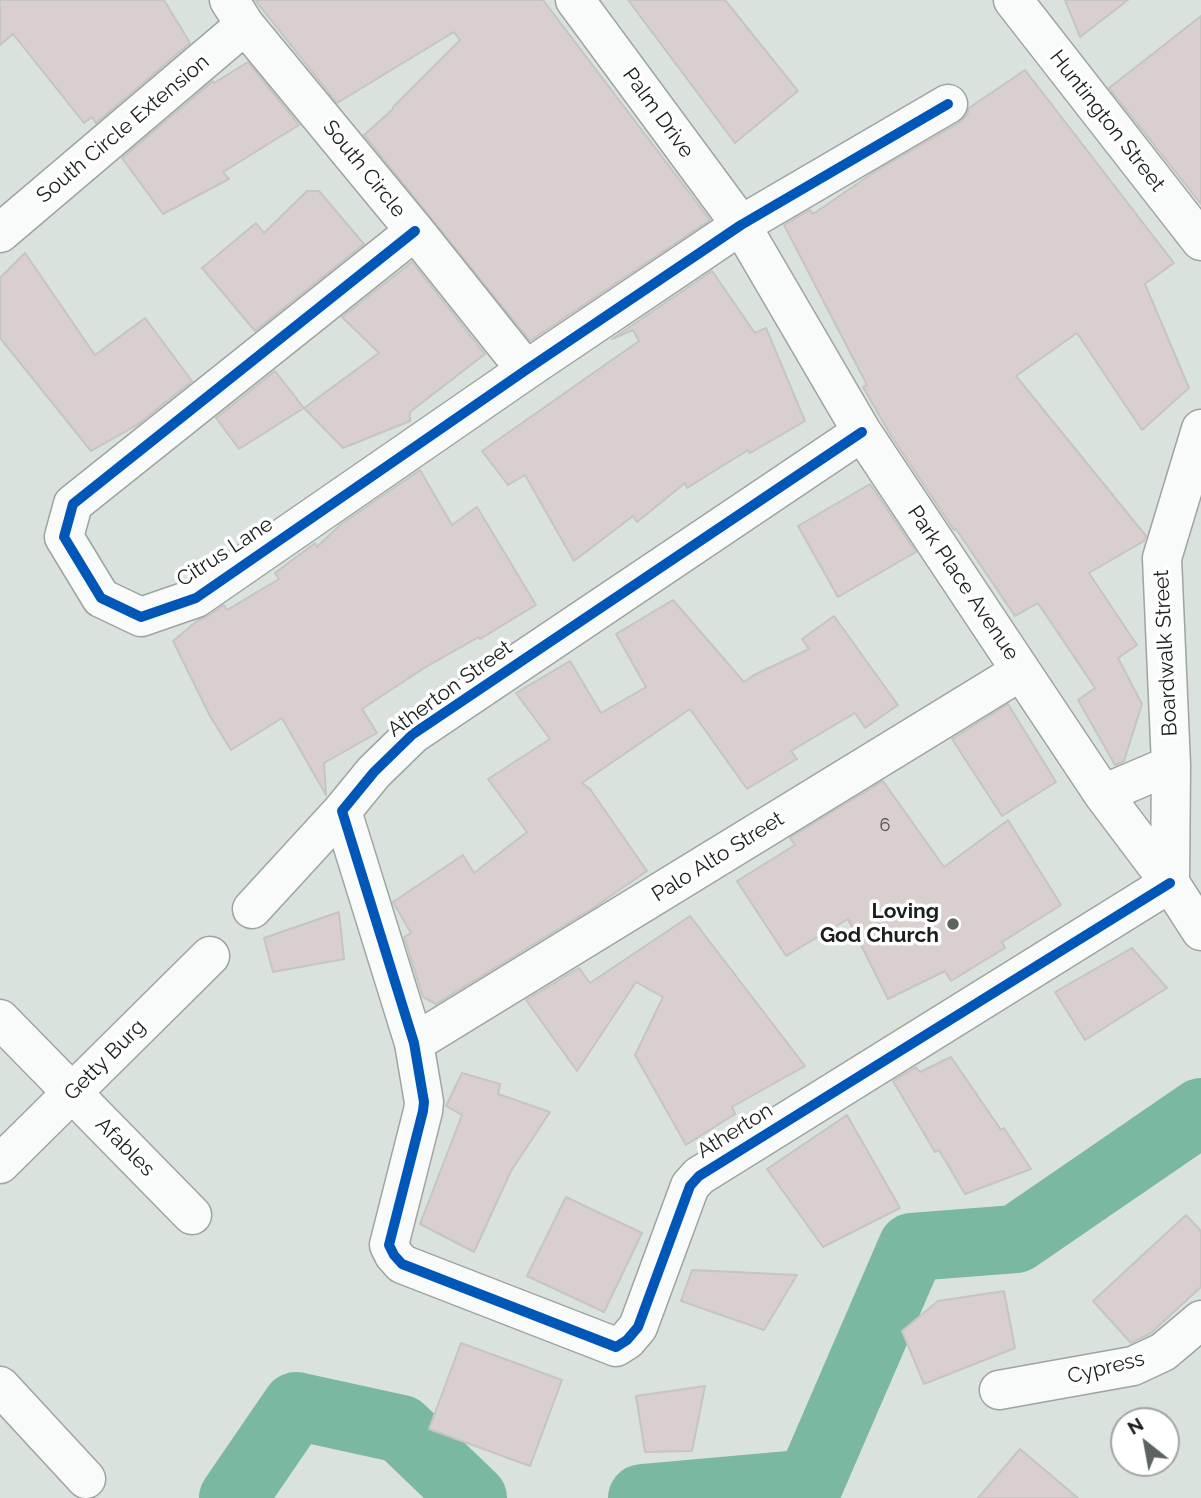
<!DOCTYPE html>
<style>
body{margin:0}
#map{position:relative;width:1201px;height:1498px;overflow:hidden;background:#dae2de;font-family:Raleway,sans-serif}
canvas{display:block}
.north{position:absolute;left:1110px;top:1407px;width:70px;height:70px;box-sizing:border-box;background:#fff;border:2px solid #a3a5a4;border-radius:50%;rotate:329deg;font-size:19px;font-weight:700;line-height:28px;text-align:center;color:#191f1c}
.north::after{content:'';display:block;margin:auto;width:24px;height:32px;background:#5d6360;clip-path:polygon(50% 0,100% 100%,50% 72%,0 100%)}
</style>
<div id="map">
<canvas width="1201" height="1498"></canvas>
<div class="north">N</div>
</div>
<script>
const ctx = document.querySelector('canvas').getContext('2d');
ctx.lineJoin = 'round';
function strokePath(path, color, width, dash) { ctx.strokeStyle = color; ctx.lineWidth = width; ctx.lineCap = dash ? 'butt' : 'round'; ctx.setLineDash(dash || []); ctx.stroke(path); }
function fill(path, color) { ctx.fillStyle = color; ctx.fill(path, 'evenodd'); }
function label(font, color, halo, rows, align = 'center') {
  ctx.font = font + ' Raleway,sans-serif'; ctx.lineWidth = 7; ctx.setLineDash([]); ctx.textBaseline = 'middle'; ctx.strokeStyle = halo; ctx.fillStyle = color; for (const [text, x, y, turn = 0] of rows) {
    ctx.save(); ctx.translate(x, y); ctx.rotate((+turn || 0) * Math.PI / 180); ctx.textAlign = isNaN(turn) ? turn : align; if (halo) ctx.strokeText(text, 0, 0); ctx.fillText(text, 0, 0); ctx.restore();
  }
}
const river = new Path2D(`
 M 233,1498 L 296,1406 L 401,1429 L 473,1498
 M 642,1498 L 810,1483 L 912,1247 L 1016,1239 L 1201,1112`);
const building = new Path2D(`
 M 0,0 L 164,0 L 190,43 L 96,123 L 92,117 L 84,123 L 13,34 L 0,45 Z
 M 255,0 L 543,0 L 710,220 L 530,341 L 364,135 L 393,109 L 393,107 L 460,40 L 454,32 L 337,103 Z
 M 628,0 L 725,0 L 798,91 L 735,143 Z
 M 1065,0 L 1128,0 L 1080,37 Z
 M 1201,16 L 1201,204 L 1109,88 Z
 M 248,62 L 299,125 L 223,172 L 229,179 L 163,214 L 122,158 L 213,81 L 214,83 Z
 M 1025,70 L 1174,263 L 1145,284 L 1189,388 L 1142,430 L 1077,333 L 1016,376 L 1146,536 L 1144,541 L 1089,573 L 1137,645 L 1118,658 L 1142,704 L 1124,761 L 1115,765 L 1078,700 L 1095,688 L 1038,603 L 1015,616 L 956,529 L 954,530 L 890,434 L 863,387 L 867,385 L 784,225 L 810,210 L 813,214 L 876,171 L 959,123 L 967,115 L 969,108 Z
 M 307,191 L 319,191 L 364,244 L 255,331 L 202,268 L 256,223 L 264,233 Z
 M 25,253 L 95,355 L 145,318 L 192,381 L 137,425 L 91,451 L 0,338 L 0,278 Z
 M 412,262 L 485,354 L 410,412 L 410,421 L 343,448 L 304,408 L 379,353 L 342,317 Z
 M 712,271 L 755,333 L 766,328 L 805,421 L 750,453 L 748,450 L 687,488 L 685,483 L 637,522 L 633,516 L 574,561 L 525,475 L 508,485 L 482,451 L 639,341 L 633,330 L 612,339 Z
 M 275,371 L 304,408 L 239,449 L 216,418 Z
 M 420,470 L 452,525 L 477,507 L 536,605 L 480,639 L 479,637 L 424,668 L 362,709 L 377,733 L 324,763 L 326,795 L 282,718 L 231,750 L 210,716 L 173,641 L 197,621 L 208,616 L 224,605 L 227,610 L 279,579 L 275,573 L 315,543 L 317,547 L 340,525 Z
 M 870,484 L 916,552 L 838,597 L 798,526 Z
 M 673,600 L 744,682 L 754,675 L 809,649 L 802,639 L 834,616 L 898,705 L 865,728 L 855,713 L 791,751 L 797,759 L 747,789 L 690,709 L 582,783 L 590,789 L 647,871 L 596,906 L 436,1004 L 423,997 L 404,937 L 411,933 L 393,902 L 463,855 L 474,873 L 527,832 L 488,779 L 550,739 L 516,693 L 570,661 L 601,713 L 646,687 L 616,634 Z
 M 1008,704 L 1056,782 L 1002,816 L 952,739 Z
 M 883,781 L 944,867 L 1008,820 L 1061,905 L 1002,942 L 1005,948 L 951,981 L 945,971 L 888,999 L 848,919 L 786,956 L 737,881 L 795,845 L 790,838 L 791,837 Z
 M 339,912 L 344,959 L 273,972 L 264,938 Z
 M 690,916 L 805,1066 L 732,1107 L 735,1114 L 686,1145 L 635,1055 L 663,997 L 636,982 L 577,1071 L 526,1000 L 579,968 L 590,983 Z
 M 1132,948 L 1167,988 L 1085,1040 L 1055,992 Z
 M 951,1057 L 1001,1130 L 1004,1128 L 1031,1169 L 965,1194 L 939,1150 L 935,1152 L 893,1081 L 916,1067 L 920,1072 Z
 M 462,1073 L 500,1084 L 498,1094 L 550,1112 L 511,1171 L 474,1252 L 420,1224 L 462,1115 L 446,1106 Z
 M 847,1115 L 900,1208 L 823,1247 L 767,1169 Z
 M 566,1197 L 642,1233 L 604,1312 L 527,1276 Z
 M 1186,1215 L 1201,1231 L 1201,1287 L 1151,1333 L 1131,1343 L 1093,1301 Z
 M 692,1270 L 797,1275 L 764,1330 L 681,1301 Z
 M 1004,1291 L 1015,1348 L 924,1384 L 902,1331 L 938,1301 Z
 M 461,1343 L 562,1380 L 530,1466 L 429,1429 Z
 M 705,1386 L 692,1451 L 645,1452 L 636,1396 Z
 M 1020,1449 L 1078,1498 L 978,1498 Z`);
const street = new Path2D(`
 M 229,0 L 245,25 L 415,231 L 526,370
 M 575,0 L 741,225 L 862,432 L 1103,794 L 1170,883 L 1201,931
 M 1013,0 L 1201,241
 M 415,231 L 73,504 L 64,537 L 101,598 L 141,617 L 196,598 L 526,370 L 741,225 L 948,104
 M 0,233 L 245,25
 M 862,432 L 413,734 L 374,772 L 342,811 L 414,1043 L 424,1102 L 423,1111 L 389,1245 L 394,1255 L 402,1264 L 616,1347 L 627,1340 L 638,1327 L 690,1186 L 699,1176 L 1170,883
 M 1103,794 L 1171,765
 M 1170,883 L 1171,765 L 1162,558 L 1201,429
 M 252,909 L 342,811
 M 0,1019 L 192,1215
 M 414,1043 L 1021,671
 M 0,1164 L 210,956
 M 0,1386 L 86,1479
 M 999,1390 L 1133,1366 L 1163,1352 L 1201,1320`);
const cycleway = new Path2D(`
 M 415,231 L 73,504 L 64,537 L 101,598 L 141,617 L 196,598 L 526,370 L 741,225 L 948,104
 M 862,432 L 413,734 L 374,772 L 342,811 L 414,1043 L 424,1102 L 423,1111 L 389,1245 L 394,1255 L 402,1264 L 616,1347 L 627,1340 L 638,1327 L 690,1186 L 699,1176 L 1170,883`);
const markers = [
 [953,924,7,"#5d6360"]
];
const numberNames = [
 ["6",885,826]
];
const streetNames = [
 ["Palm Drive",658,113,54],
 ["Huntington Street",1107,121,52],
 ["South Circle Extension",123,129,-40],
 ["South Circle",364,169,51],
 ["Citrus Lane",225,552,-33],
 ["Park Place Avenue",963,583,56],
 ["Boardwalk Street",1166,653,-93],
 ["Atherton Street",450,689,-36],
 ["Palo Alto Street",718,857,-32],
 ["Getty Burg",105,1060,-45],
 ["Atherton",735,1131,-32],
 ["Afables",125,1147,45],
 ["Cypress",1106,1368,-14]
];
const poiNames = [
 ["Loving",939,912],
 ["God Church",939,936]
];
strokePath(river, '#7ab89f', 68);
fill(building, '#d8cfce');
strokePath(building, '#c5c5c3', 2);
strokePath(street, '#9ea4a1', 41);
strokePath(street, '#f9fbfa', 38);
strokePath(cycleway, '#0057b8', 10);
for (const [x, y, r, color] of markers) { const dot = new Path2D(); dot.arc(x, y, r, 0, 2 * Math.PI); ctx.fillStyle = color; ctx.fill(dot); strokePath(dot, '#fff', 2.5); }
label('18px', '#4b4d4a', null, numberNames);
label('21px', '#191f1c', '#fff', streetNames);
label('bold 21px', '#191f1c', '#fff', poiNames, 'right');
</script>
